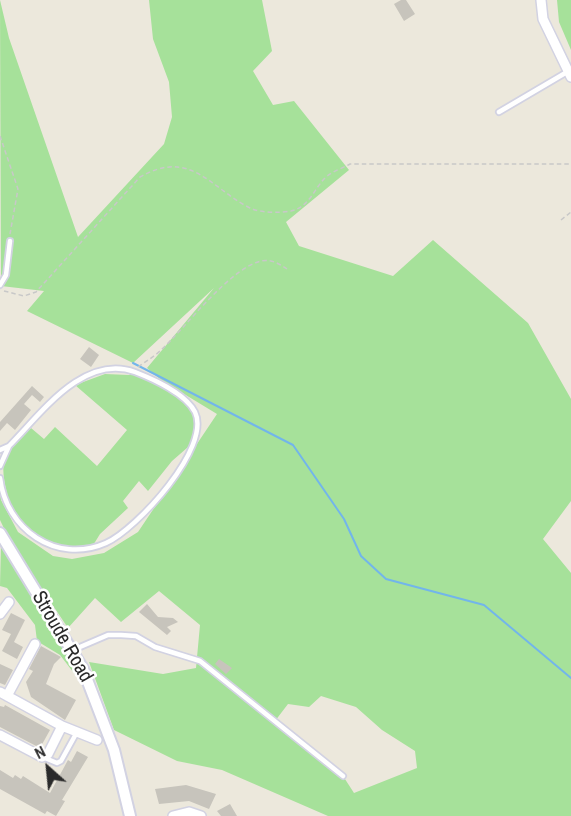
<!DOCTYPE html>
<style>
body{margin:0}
#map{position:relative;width:571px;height:816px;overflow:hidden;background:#ece8dc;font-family:"Archivo Narrow",sans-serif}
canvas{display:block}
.north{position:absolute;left:18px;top:738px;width:60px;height:60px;-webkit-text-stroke:4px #fff;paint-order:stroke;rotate:333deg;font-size:16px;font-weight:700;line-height:24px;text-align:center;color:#2a2a2a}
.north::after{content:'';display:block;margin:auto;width:21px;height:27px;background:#2a2a2a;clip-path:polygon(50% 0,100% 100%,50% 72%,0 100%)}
</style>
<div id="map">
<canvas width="571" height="816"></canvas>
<div class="north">N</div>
</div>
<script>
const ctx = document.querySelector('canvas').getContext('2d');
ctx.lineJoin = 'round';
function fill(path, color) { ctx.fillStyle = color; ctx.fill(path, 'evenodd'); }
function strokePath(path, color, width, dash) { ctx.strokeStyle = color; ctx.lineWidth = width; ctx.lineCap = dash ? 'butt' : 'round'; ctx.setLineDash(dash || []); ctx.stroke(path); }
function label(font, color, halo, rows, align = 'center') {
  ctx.font = font + ' "Archivo Narrow",sans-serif'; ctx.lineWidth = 5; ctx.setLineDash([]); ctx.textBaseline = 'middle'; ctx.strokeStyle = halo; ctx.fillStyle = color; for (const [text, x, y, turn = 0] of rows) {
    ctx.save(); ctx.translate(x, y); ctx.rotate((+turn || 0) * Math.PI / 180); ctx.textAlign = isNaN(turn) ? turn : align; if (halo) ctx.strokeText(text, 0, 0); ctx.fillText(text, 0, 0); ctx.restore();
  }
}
const green = new Path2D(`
 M 0,0 L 9,38 L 78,237 L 164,144 L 172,117 L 169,82 L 153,39 L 149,0 L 262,0 L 272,51 L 253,71 L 273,105 L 294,101 L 349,170 L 286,222 L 299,246 L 393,276 L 433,240 L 528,323 L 571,399 L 571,501 L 543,539 L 571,573 L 571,816 L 328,816 L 222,770 L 177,761 L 114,730 L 89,662 L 163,674 L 196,668 L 200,625 L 159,591 L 121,622 L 95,598 L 68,628 L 11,543 L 0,520 L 0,491 L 1,500 L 18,532 L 53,556 L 72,559 L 104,553 L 138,532 L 217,414 L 161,380 L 147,368 L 214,288 L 133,363 L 27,311 L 44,291 L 1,286 ZM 321,696 L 356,707 L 382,730 L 415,751 L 417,768 L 354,793 L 343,776 L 275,721 L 288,704 L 309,707 Z
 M 557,0 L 571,0 L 571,50 L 559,22 Z
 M 134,371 L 181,397 L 189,404 L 199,432 L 195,441 L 172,461 L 148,491 L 139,481 L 123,501 L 128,508 L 100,534 L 92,547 C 75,548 49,548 34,537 C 14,524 0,483 4,460 C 10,448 22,438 31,428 L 44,439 L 55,427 L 97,466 L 127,430 L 75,385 L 105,374 L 129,375 Z
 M 1,544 L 34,600 L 71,653 L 90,694 L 60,655 L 37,641 L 35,625 L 7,588 L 0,586 Z`);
const stream = new Path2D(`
 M 133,363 L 293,445 L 344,519 L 361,556 L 386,579 L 484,605 L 571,678`);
const building = new Path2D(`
 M 401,0 L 406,0 L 415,14 L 404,21 L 394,4 Z
 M 89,347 L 99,355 L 91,367 L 80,359 Z
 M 32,386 L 44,397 L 40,402 L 32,395 L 24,404 L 31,410 L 15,430 L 7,423 L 0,431 L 0,422 Z
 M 147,604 L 158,617 L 173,618 L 178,622 L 167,627 L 171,631 L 167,635 L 139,612 Z
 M 11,613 L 25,620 L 14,642 L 23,647 L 17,659 L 2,651 L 11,634 L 2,630 Z
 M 41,646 L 61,657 L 54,664 L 46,684 L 76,700 L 65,720 L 31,697 L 26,682 L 33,671 L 29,669 Z
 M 219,659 L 232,668 L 226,674 L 215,664 Z
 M 0,664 L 13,670 L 5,685 L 0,683 Z
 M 5,705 L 50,730 L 40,748 L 0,727 L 0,706 L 4,707 Z
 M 77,751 L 88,757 L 62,800 L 65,801 L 56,816 L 47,811 L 45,814 L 0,789 L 0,770 L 13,778 L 15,775 L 21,779 L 23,776 L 50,793 L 68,760 L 71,762 Z
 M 186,785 L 216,794 L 209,809 L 189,801 L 159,804 L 155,789 Z
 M 230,804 L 237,816 L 221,816 L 217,811 Z`);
const path = new Path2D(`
 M 0,136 L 18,189 L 10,234
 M 561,220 L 571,212
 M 4,291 L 24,296 L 36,292 L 140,177 C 191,148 210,188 250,208 C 260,213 280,213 291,211 C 310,207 314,188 326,177 C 333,171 343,168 350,164 L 571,164
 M 138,367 C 146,361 154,357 161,350 C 185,328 230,268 261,261 C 271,259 278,263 287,269`);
const service = new Path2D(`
 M 499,112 L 567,72
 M 0,285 L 6,275 L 10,241
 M 0,450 L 9,446 C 40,415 83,353 135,372 C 153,379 186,394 195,412 C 212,447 137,529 106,543 C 56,565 6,529 0,478
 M 0,466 L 9,446
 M 73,650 L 108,635 L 121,635 L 136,636 L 155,647 L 200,661 L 343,776
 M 45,758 L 57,763 L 61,761 L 77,732`);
const minor = new Path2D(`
 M 541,0 L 543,19 L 571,77
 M 0,614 L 9,602
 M 0,692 L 62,726 L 97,740
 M 7,696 L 35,644
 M 0,735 L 42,757 L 48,754 L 62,726
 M 173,816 L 189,812 L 201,816`);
const tertiary = new Path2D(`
 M 0,533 L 83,669 L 114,750 L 130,816`);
const streetNames = [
 ["Stroude Road",62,637,60]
];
fill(green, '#a6e19a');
strokePath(stream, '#72b5eb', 2);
fill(building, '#c7c4bc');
strokePath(service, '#d2d2e2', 8);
strokePath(minor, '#d2d2e2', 12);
strokePath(tertiary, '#d2d2e2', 14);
strokePath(path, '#c8c8c8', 1.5, [4.5, 3]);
strokePath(service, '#fff', 4.5);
strokePath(minor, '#fff', 9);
strokePath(tertiary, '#fff', 10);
label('20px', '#2a2a2a', '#fff', streetNames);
</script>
